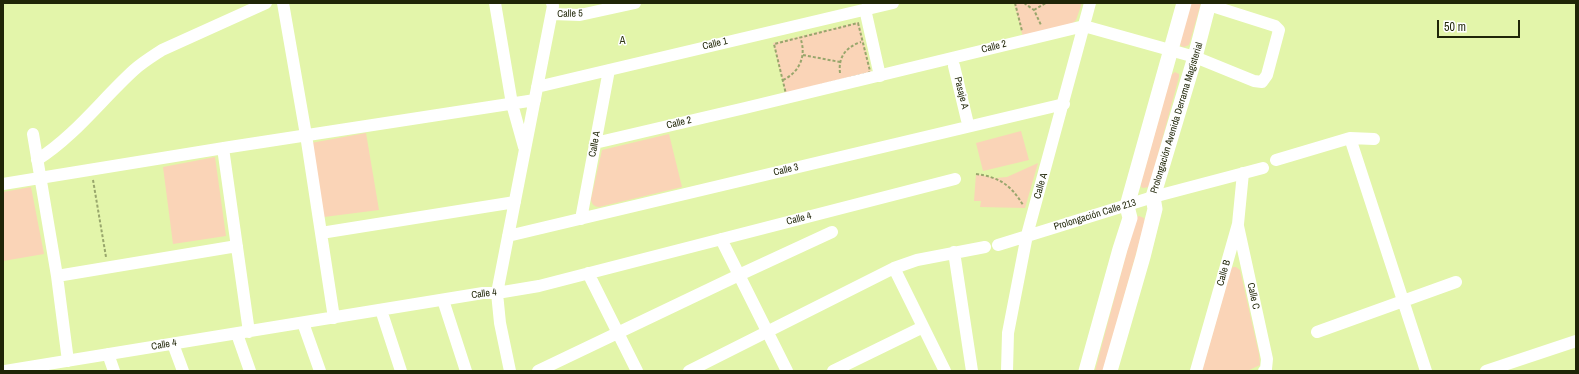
<!DOCTYPE html>
<meta charset="utf-8">
<style>
body{margin:0}
#map{position:relative;width:1579px;height:374px;overflow:hidden;background:#e3f5aa;font-family:"Archivo Narrow",sans-serif}
canvas{display:block}
.frame{position:absolute;inset:0;border:4px solid #1f2507;pointer-events:none}
.scale{position:absolute;left:1437px;top:20px;width:83px;height:18px;box-sizing:border-box;border:2px solid #1f2507;border-top:0;padding-left:5px;font-size:12px;line-height:14px;white-space:nowrap;color:#1f2507;-webkit-text-stroke:3px #fff;paint-order:stroke}
</style>
<div id="map">
<canvas width="1579" height="374"></canvas>
<div class="frame"></div>
<div class="scale">50 m</div>
</div>
<script>
const ctx = document.querySelector('canvas').getContext('2d');
ctx.lineJoin = 'round';
function fill(path, color) { ctx.fillStyle = color; ctx.fill(path, 'evenodd'); }
function strokePath(path, color, width, dash) { ctx.strokeStyle = color; ctx.lineWidth = width; ctx.lineCap = dash ? 'butt' : 'round'; ctx.setLineDash(dash || []); ctx.stroke(path); }
function label(font, color, halo, rows, align = 'center') {
  ctx.font = font + ' "Archivo Narrow",sans-serif'; ctx.lineWidth = 3; ctx.setLineDash([]); ctx.textBaseline = 'middle'; ctx.strokeStyle = halo; ctx.fillStyle = color; for (const [text, x, y, turn = 0] of rows) {
    ctx.save(); ctx.translate(x, y); ctx.rotate((+turn || 0) * Math.PI / 180); ctx.textAlign = isNaN(turn) ? turn : align; if (halo) ctx.strokeText(text, 0, 0); ctx.fillText(text, 0, 0); ctx.restore();
  }
}
const green = new Path2D(`
 M 1014,3 L 1082,3 L 1076,20 L 1072,24 L 1023,37 Z
 M 1191,3 L 1201,3 L 1189,45 L 1184,47 L 1181,46 L 1179,42 Z
 M 859,22 L 871,72 L 786,95 L 773,43 Z
 M 1175,72 L 1179,74 L 1179,77 L 1150,184 L 1149,187 L 1143,188 L 1141,187 L 1141,183 L 1171,75 Z
 M 1021,131 L 1029,160 L 983,171 L 976,143 Z
 M 366,133 L 379,210 L 324,217 L 311,143 Z
 M 669,134 L 682,187 L 599,207 C 595,207 591,204 591,199 L 602,150 Z
 M 215,157 L 226,236 L 173,244 L 163,167 Z
 M 1038,163 L 1025,208 L 980,207 L 981,201 L 974,201 L 976,174 L 995,178 L 1007,177 Z
 M 31,187 L 44,254 L 3,261 L 3,192 Z
 M 1139,216 L 1144,218 L 1145,222 L 1103,371 L 1095,371 L 1136,217 Z
 M 1233,267 L 1236,267 L 1240,270 L 1259,354 L 1260,365 L 1247,371 L 1202,371 L 1231,269 Z`);
const path = new Path2D(`
 M 1015,3 L 1022,31
 M 1024,3 L 1034,10 L 1041,25
 M 1034,10 L 1046,3
 M 858,23 L 870,71 L 869,73 L 786,94 L 774,44 Z
 M 803,55 L 840,62
 M 840,73 C 838,57 846,47 861,42
 M 783,80 C 800,72 807,55 800,37
 M 976,174 C 999,177 1011,185 1023,205
 M 93,180 L 106,257`);
const minor = new Path2D(`
 M 283,3 L 306,135 L 334,318
 M 495,3 L 512,104 L 524,147
 M 865,9 L 880,76
 M 552,14 L 580,15 L 635,3
 M 954,66 L 967,120
 M 537,87 L 893,3
 M 33,134 L 57,276 L 68,361
 M 1350,138 L 1426,371
 M 595,143 L 745,108 L 1084,26 L 1195,57 L 1254,81 L 1262,82 L 1267,75 L 1279,30 L 1275,26 L 1209,5
 M 223,148 L 249,332
 M 37,160 C 75,136 102,99 134,70 C 143,62 153,56 162,50 L 266,3
 M 1276,160 L 1350,138 L 1374,139
 M 3,184 L 230,147 L 535,100
 M 581,219 L 609,70
 M 1238,226 L 1267,359 L 1266,369 L 1264,371
 M 321,233 L 515,202
 M 508,236 L 1064,104
 M 721,239 L 787,371
 M 998,245 L 1153,197 L 1263,168
 M 954,252 L 972,371
 M 894,268 L 945,371
 M 588,273 L 637,371
 M 57,276 L 237,246
 M 443,300 L 466,371
 M 381,310 L 401,371
 M 303,323 L 320,371
 M 1317,332 L 1456,282
 M 237,334 L 250,371
 M 173,344 L 183,371
 M 108,354 L 114,371
 M 5,371 L 483,293 L 497,293 L 539,286 L 955,179
 M 510,371 L 500,323 L 497,293 L 553,6 L 552,3
 M 538,371 L 739,275 L 832,232
 M 689,371 L 894,268 L 917,260 L 985,247
 M 833,371 L 923,327
 M 1007,371 L 1008,333 L 1027,235 L 1090,3
 M 1196,371 L 1238,224 L 1243,173
 M 1486,371 L 1576,341`);
const tertiary = new Path2D(`
 M 1086,371 L 1120,249 L 1130,218 L 1127,206 L 1184,3
 M 1110,371 L 1143,257 L 1155,209 L 1153,197 L 1195,57 L 1209,3`);
const streetNames = [
 ["Calle 5",570,14,-1],
 ["Calle 1",715,44,-13],
 ["Calle 2",994,47,-14],
 ["Pasaje A",961,93,76],
 ["Prolongación Avenida Derrama Magisterial",1177,118,-73],
 ["Calle 2",679,123,-13],
 ["Calle A",595,144,-79],
 ["Calle 3",786,170,-13],
 ["Calle A",1041,186,-74],
 ["Prolongación Calle 213",1095,215,-17],
 ["Calle 4",799,219,-14],
 ["Calle B",1224,273,-74],
 ["Calle 4",484,294,-7],
 ["Calle C",1253,296,78],
 ["Calle 4",164,345,-9]
];
const neighbourhoodNames = [
 ["A",623,41]
];
fill(green, '#fad4b7');
strokePath(path, '#98a66c', 2, [3, 2]);
strokePath(minor, '#fff', 12);
strokePath(tertiary, '#fff', 15);
label('10px', '#1f2507', '#fff', streetNames);
ctx.letterSpacing = '1px';
label('11px', '#2e3610', '#fff', neighbourhoodNames);
ctx.letterSpacing = '0px';
</script>
